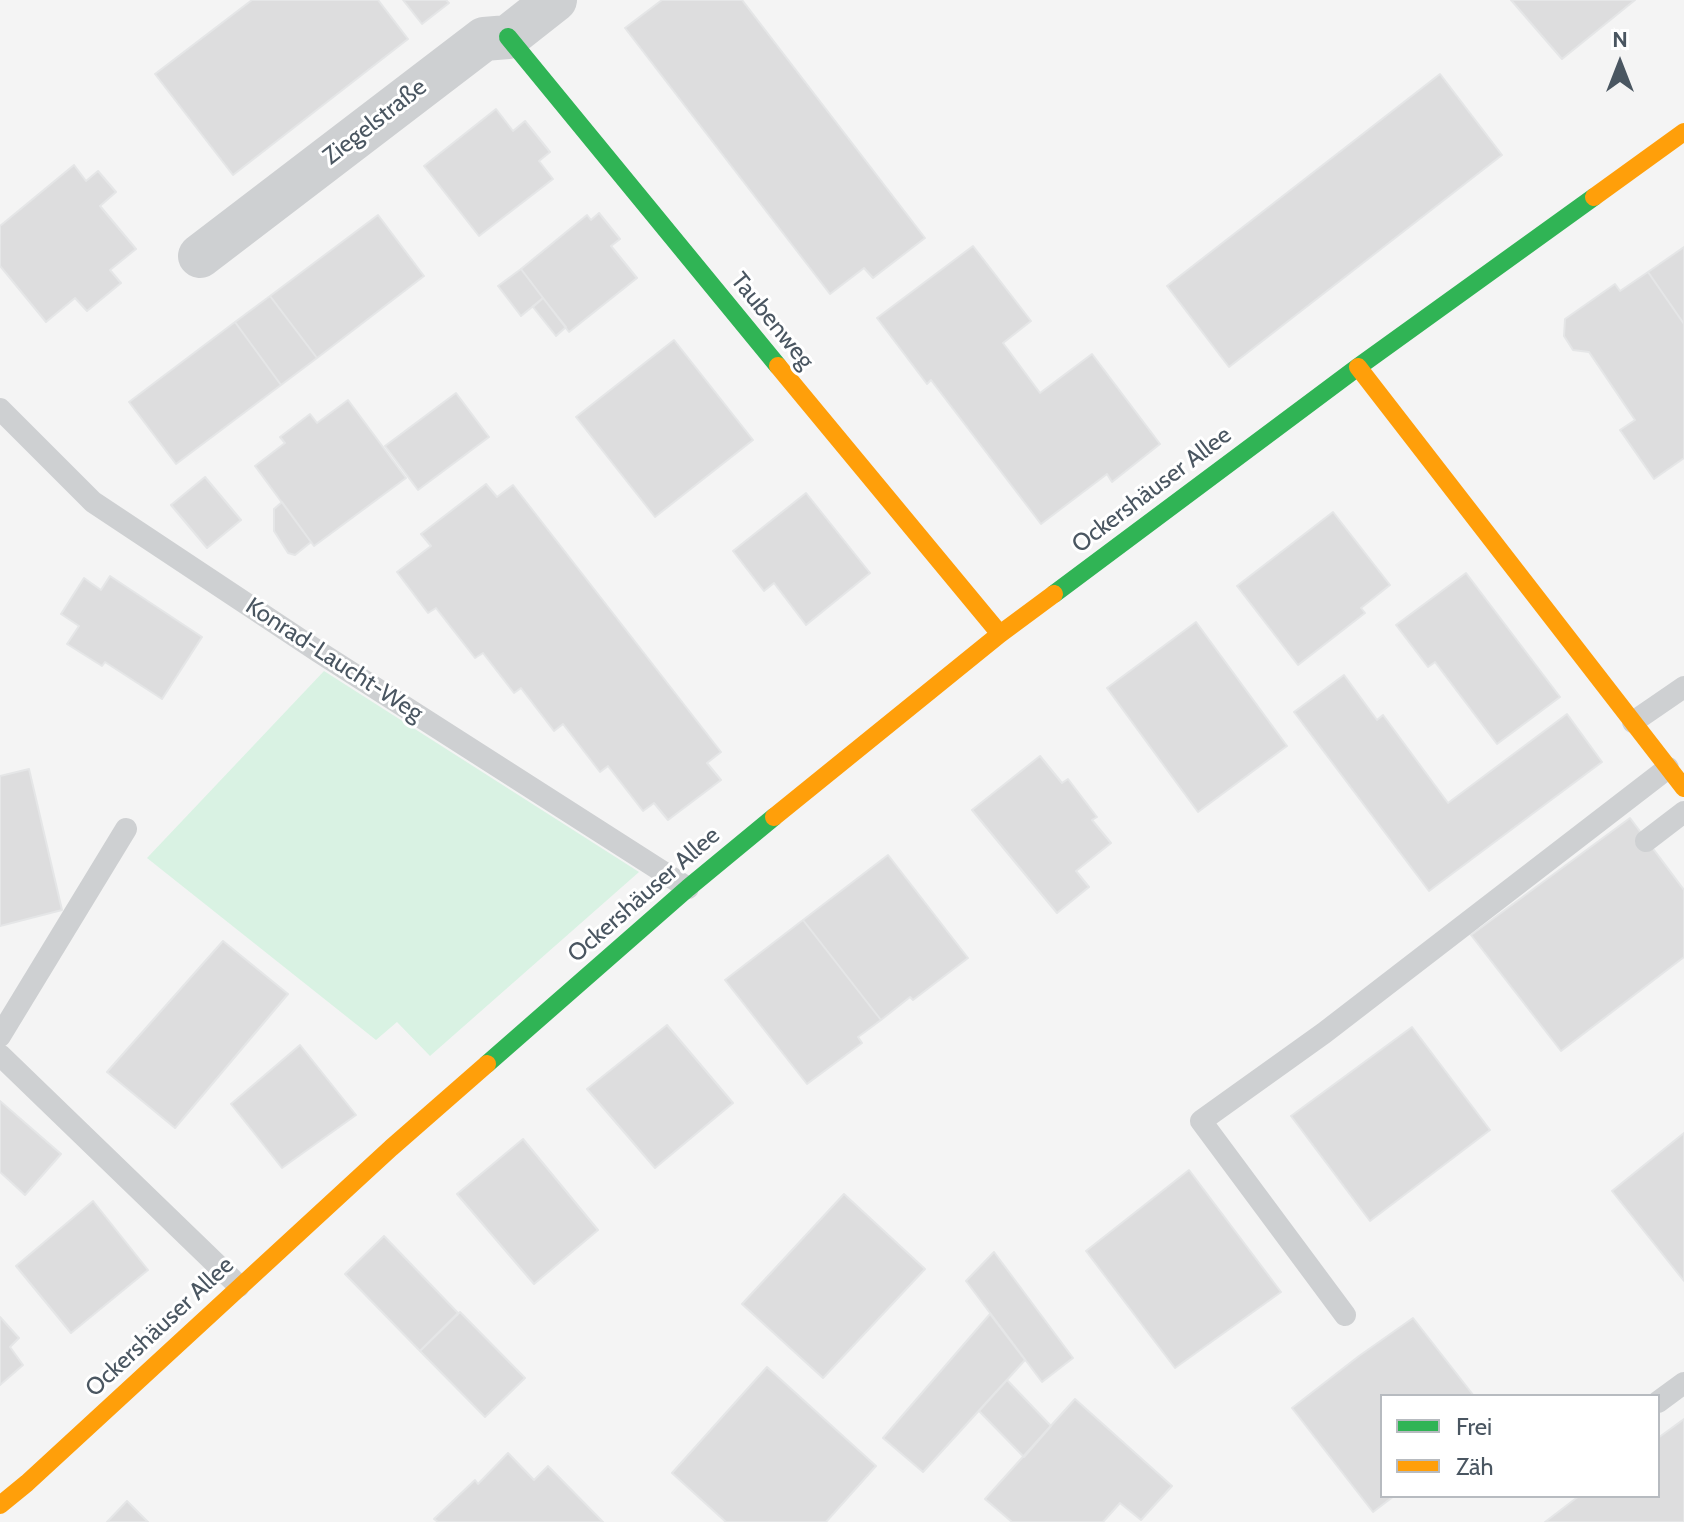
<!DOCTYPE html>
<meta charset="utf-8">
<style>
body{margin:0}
#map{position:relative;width:1684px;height:1522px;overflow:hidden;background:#f4f4f4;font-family:Cabin,sans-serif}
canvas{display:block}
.legend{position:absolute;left:1380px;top:1394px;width:280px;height:104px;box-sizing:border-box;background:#fff;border:2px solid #b7bbc0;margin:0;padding:10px 14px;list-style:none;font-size:24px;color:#4a5661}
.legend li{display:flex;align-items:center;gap:16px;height:40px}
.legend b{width:40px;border:2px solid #b7bbc0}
.north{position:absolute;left:1580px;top:24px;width:80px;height:80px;-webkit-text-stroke:6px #fff;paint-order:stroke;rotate:0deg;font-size:22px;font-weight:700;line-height:32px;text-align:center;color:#4a5661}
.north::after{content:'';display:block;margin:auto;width:28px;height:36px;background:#4a5661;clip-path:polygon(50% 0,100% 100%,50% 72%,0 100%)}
</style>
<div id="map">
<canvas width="1684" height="1522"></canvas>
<ul class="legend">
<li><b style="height:10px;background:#30b455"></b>Frei</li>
<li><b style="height:10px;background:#ff9f0a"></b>Zäh</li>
</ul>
<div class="north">N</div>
</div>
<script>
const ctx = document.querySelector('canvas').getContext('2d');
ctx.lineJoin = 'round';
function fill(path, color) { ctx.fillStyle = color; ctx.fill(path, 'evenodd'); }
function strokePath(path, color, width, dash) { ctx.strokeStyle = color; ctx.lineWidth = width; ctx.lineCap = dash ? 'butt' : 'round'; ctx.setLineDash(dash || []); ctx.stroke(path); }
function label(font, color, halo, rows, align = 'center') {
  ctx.font = font + ' Cabin,sans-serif'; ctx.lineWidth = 6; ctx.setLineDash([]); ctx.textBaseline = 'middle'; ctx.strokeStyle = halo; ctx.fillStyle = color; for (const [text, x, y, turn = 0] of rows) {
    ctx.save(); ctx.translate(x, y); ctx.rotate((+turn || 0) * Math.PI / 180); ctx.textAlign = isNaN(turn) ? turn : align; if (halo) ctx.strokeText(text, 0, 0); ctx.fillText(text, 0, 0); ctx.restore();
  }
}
const green = new Path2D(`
 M 324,671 L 639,872 L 430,1056 L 397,1022 L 376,1040 L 147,858 Z`);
const building = new Path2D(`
 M 252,0 L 378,0 L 408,39 L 233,175 L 155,74 Z
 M 403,0 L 446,0 L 449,3 L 422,24 Z
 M 662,0 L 742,0 L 925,238 L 873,278 L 864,268 L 830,294 L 625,28 Z
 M 1511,0 L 1635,0 L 1562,59 Z
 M 1440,74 L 1502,155 L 1229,367 L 1167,286 Z
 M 496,109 L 513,131 L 525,121 L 550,152 L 539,161 L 553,179 L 479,236 L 424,166 Z
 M 74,165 L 86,181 L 98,171 L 116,192 L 100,206 L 136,249 L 110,270 L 121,283 L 87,311 L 75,298 L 46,322 L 0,266 L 0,226 Z
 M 599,213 L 620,239 L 611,246 L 637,278 L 569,332 L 521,269 L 587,215 L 591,220 Z
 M 378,215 L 424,276 L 317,358 L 270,296 Z
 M 973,246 L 1031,321 L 1003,343 L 1040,393 L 1092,354 L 1160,444 L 1112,482 L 1107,474 L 1041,524 L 931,380 L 927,384 L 877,318 Z
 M 1684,247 L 1684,324 L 1648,272 Z
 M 521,269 L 543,298 L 521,316 L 498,286 Z
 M 1648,272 L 1684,324 L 1684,458 L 1654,479 L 1620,430 L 1635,420 L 1589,352 L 1573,350 L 1564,336 L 1565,319 L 1615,284 L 1620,291 Z
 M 270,296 L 317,358 L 281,385 L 235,322 Z
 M 543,298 L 566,327 L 556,336 L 533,307 Z
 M 235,322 L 281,385 L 176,464 L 129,402 Z
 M 674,340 L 753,440 L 655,517 L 576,417 Z
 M 456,393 L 489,437 L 418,490 L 385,446 Z
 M 348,400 L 406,478 L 314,546 L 255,466 L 285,443 L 280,437 L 310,414 L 317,423 Z
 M 205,477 L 241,520 L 207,548 L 171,505 Z
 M 486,484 L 497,497 L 513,485 L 721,752 L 707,763 L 721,780 L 668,820 L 654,803 L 643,811 L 608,766 L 600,772 L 563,724 L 554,731 L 521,688 L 514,693 L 483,653 L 475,658 L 436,608 L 428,613 L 397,572 L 431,546 L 421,534 Z
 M 806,493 L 870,573 L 806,625 L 774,583 L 764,591 L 733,551 Z
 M 282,502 L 311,542 L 295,555 L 288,553 L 274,531 L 274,509 Z
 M 1333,512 L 1390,585 L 1361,608 L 1365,613 L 1298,665 L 1237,586 Z
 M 1466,573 L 1560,697 L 1497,744 L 1435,662 L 1428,667 L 1396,625 Z
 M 110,576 L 202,637 L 162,699 L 105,662 L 102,666 L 67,644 L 79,626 L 61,614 L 84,578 L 101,590 Z
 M 1196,622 L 1287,746 L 1198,812 L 1107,688 Z
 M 1344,675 L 1377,720 L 1383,715 L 1448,803 L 1567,714 L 1602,762 L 1429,891 L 1294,712 Z
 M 1040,756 L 1062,783 L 1068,779 L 1097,817 L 1092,820 L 1111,843 L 1076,871 L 1089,887 L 1057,913 L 972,810 Z
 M 29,769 L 62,910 L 0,926 L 0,776 Z
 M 1630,818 L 1684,890 L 1684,957 L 1561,1051 L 1471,935 Z
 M 888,855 L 968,958 L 913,1000 L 910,997 L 881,1020 L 803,920 Z
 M 803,920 L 881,1020 L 858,1037 L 862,1043 L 807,1084 L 725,980 Z
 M 223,941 L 288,994 L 175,1128 L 107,1072 Z
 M 667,1025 L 733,1103 L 655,1168 L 587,1089 Z
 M 1412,1027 L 1490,1130 L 1370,1221 L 1291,1116 Z
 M 300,1045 L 356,1115 L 282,1168 L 231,1104 Z
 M 0,1101 L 61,1154 L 25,1195 L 0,1172 Z
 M 1684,1133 L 1684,1281 L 1612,1191 Z
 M 523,1139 L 598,1230 L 534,1284 L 457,1194 Z
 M 1189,1170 L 1281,1292 L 1175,1368 L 1086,1251 Z
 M 844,1194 L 925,1269 L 823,1378 L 742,1304 Z
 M 93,1201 L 148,1270 L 71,1333 L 16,1266 Z
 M 384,1236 L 458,1313 L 420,1351 L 345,1274 Z
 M 994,1252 L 1073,1358 L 1042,1382 L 966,1281 Z
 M 460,1312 L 525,1378 L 485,1417 L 420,1351 Z
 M 990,1314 L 1025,1360 L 923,1472 L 883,1438 Z
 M 0,1317 L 19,1338 L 10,1347 L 23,1365 L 0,1385 Z
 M 1413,1318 L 1474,1396 L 1382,1396 L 1382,1496 L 1394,1496 L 1373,1512 L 1292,1408 L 1359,1356 Z
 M 767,1367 L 876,1466 L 826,1522 L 726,1522 L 672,1473 Z
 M 1007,1380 L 1051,1426 L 1024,1457 L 979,1411 Z
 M 1075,1399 L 1172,1486 L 1141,1520 L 1120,1503 L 1103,1522 L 1012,1522 L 985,1499 Z
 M 1684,1419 L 1684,1522 L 1545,1522 L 1579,1496 L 1658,1496 L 1658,1438 Z
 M 508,1453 L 534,1480 L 548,1466 L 603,1522 L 438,1522 L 434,1519 L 475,1480 L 478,1484 Z
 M 127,1501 L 148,1522 L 107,1522 Z`);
const lane = new Path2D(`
 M 0,409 L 93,502 L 319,652 L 688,888
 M 1633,722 L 1684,687
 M 1646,841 L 1684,812
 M 0,1036 L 126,829
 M 0,1055 L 239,1286
 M 1345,1315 L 1201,1121 L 1324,1033 L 1668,768
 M 1658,1402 L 1684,1383`);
const street = new Path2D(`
 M 200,256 L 484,39 L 508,37 L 555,0`);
const fast = new Path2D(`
 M 508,37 L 778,366
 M 1054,594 L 1358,367 L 1594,197
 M 487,1064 L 688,888 L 774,817`);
const slow = new Path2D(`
 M 1594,197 L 1684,132
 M 778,366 L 1000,634
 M 1358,367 L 1684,788
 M 774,817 L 1000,634 L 1054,594
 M 0,1505 L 27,1483 L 391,1148 L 487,1064`);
const streetNames = [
 ["Ziegelstraße",375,122,-38],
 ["Taubenweg",772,321,51],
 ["Ockershäuser Allee",1152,490,-37],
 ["Konrad-Laucht-Weg",334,660,33],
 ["Ockershäuser Allee",644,895,-41],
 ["Ockershäuser Allee",160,1327,-43]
];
fill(green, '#d9f2e3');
fill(building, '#ddddde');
strokePath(building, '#e5e6e7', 2);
strokePath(lane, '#ced0d2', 22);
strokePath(street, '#ced0d2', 44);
strokePath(fast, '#30b455', 18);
strokePath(slow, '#ff9f0a', 18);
label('24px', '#4a5661', '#fff', streetNames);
</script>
